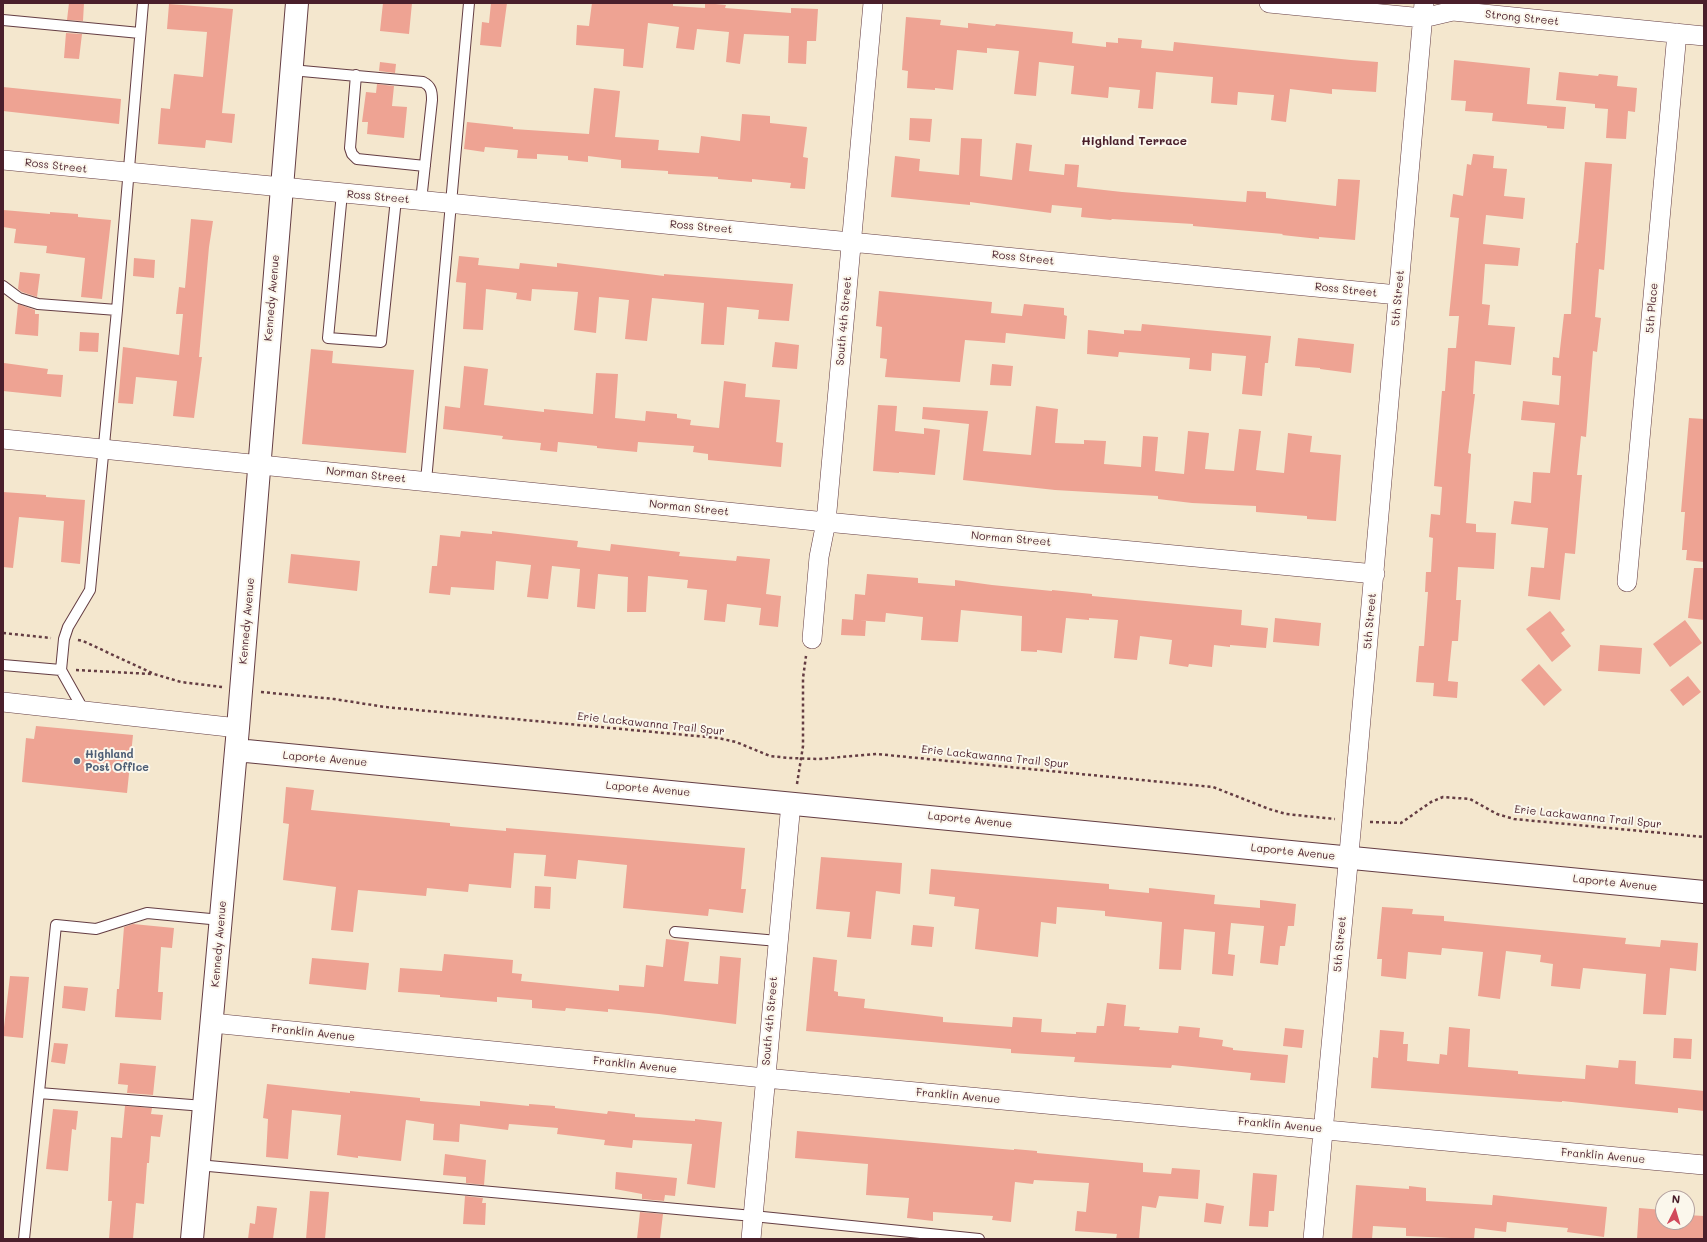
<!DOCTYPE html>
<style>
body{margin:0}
#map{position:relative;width:1707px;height:1242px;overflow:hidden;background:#f4e7ce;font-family:Mali,sans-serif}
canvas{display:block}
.frame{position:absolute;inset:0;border:4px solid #4a1f2b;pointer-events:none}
.north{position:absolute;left:1655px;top:1190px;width:40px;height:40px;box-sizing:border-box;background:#fbf7ec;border:1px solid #b4a19f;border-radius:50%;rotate:5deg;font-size:11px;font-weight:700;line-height:16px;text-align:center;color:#4a1f2b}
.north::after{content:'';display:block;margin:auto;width:14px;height:18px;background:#d1495b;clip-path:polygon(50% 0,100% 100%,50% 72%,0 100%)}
</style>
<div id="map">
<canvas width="1707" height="1242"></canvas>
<div class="frame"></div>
<div class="north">N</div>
</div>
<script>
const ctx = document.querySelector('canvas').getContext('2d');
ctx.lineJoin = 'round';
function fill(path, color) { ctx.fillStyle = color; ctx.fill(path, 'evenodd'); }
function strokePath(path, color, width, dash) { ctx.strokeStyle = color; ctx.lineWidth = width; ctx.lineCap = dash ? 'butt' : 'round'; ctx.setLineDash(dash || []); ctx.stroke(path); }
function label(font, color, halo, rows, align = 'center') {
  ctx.font = font + ' Mali,sans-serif'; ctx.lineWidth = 4; ctx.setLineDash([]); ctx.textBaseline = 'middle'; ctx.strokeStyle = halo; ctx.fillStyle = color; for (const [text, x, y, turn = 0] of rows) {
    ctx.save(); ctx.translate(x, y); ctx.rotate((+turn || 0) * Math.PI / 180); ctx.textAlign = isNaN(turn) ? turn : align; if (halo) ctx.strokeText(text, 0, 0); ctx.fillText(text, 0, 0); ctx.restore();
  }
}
const building = new Path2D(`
 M 69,3 L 84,3 L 83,21 L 67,20 Z
 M 383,3 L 412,3 L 409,34 L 380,31 Z
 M 491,3 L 507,3 L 501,47 L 480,45 L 482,22 L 489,23 Z
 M 592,3 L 673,3 L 673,6 L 705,8 L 705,3 L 726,5 L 725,8 L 791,13 L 791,8 L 818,9 L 816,41 L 807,41 L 806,64 L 788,63 L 789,36 L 744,34 L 740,64 L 726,62 L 729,32 L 697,29 L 694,50 L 676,48 L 679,27 L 648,23 L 643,68 L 623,66 L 624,49 L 576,45 L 577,25 L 589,26 Z
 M 169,4 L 233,9 L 222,113 L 235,114 L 232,143 L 206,140 L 205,148 L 158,144 L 161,108 L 170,109 L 174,74 L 203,77 L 207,32 L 167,29 Z
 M 906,17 L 941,20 L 940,25 L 968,28 L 968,23 L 995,26 L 996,24 L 1073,32 L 1072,43 L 1106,47 L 1106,42 L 1118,43 L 1118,38 L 1142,40 L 1141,48 L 1173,51 L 1174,42 L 1351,60 L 1378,62 L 1376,92 L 1332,89 L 1332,94 L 1290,89 L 1286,122 L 1271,120 L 1274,95 L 1238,92 L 1237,105 L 1211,103 L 1213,77 L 1156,72 L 1153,109 L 1138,108 L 1140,90 L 1109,87 L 1108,98 L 1071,94 L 1074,66 L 1039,62 L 1036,96 L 1014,94 L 1019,51 L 987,48 L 987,53 L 957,50 L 953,90 L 935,88 L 935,90 L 907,88 L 908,71 L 902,70 Z
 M 66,33 L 82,34 L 79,59 L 64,58 Z
 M 1454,60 L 1530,68 L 1527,104 L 1566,107 L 1564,129 L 1547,128 L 1547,126 L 1492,121 L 1493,113 L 1465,111 L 1466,101 L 1451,100 Z
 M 380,62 L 396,64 L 395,73 L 379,71 Z
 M 1559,72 L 1598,76 L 1599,74 L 1618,76 L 1617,86 L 1637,88 L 1635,112 L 1628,111 L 1626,139 L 1606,138 L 1608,109 L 1595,108 L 1595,104 L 1556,100 Z
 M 377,84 L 394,86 L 392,106 L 407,107 L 404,138 L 367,134 L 368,122 L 362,122 L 366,92 L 376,93 Z
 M 3,87 L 121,99 L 119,124 L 3,111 Z
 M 594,88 L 620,91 L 615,137 L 659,140 L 658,150 L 699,153 L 701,136 L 740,141 L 742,114 L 770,116 L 770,123 L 807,127 L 803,157 L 808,158 L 805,189 L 790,188 L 791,183 L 752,179 L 752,182 L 718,179 L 718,177 L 668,174 L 668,171 L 621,168 L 621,160 L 588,156 L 588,162 L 568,160 L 568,156 L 537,154 L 537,159 L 517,158 L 518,150 L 485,147 L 484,152 L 464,149 L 467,122 L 513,127 L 513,129 L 589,134 Z
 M 910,118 L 932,119 L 930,142 L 909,140 Z
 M 961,138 L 982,139 L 980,176 L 1012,180 L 1016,143 L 1032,145 L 1029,171 L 1064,175 L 1065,164 L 1079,165 L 1077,187 L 1122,192 L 1246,202 L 1247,191 L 1266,192 L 1266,198 L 1336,206 L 1338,179 L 1360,180 L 1355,240 L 1319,237 L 1319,239 L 1282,235 L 1283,234 L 1193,226 L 1193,224 L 1112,219 L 1111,220 L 1081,217 L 1082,208 L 1052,205 L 1051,213 L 970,202 L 970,205 L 891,197 L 895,156 L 920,159 L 919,171 L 959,175 Z
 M 1473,154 L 1494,156 L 1493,168 L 1507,169 L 1504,196 L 1525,198 L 1523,219 L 1486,215 L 1483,244 L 1520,248 L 1518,266 L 1485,264 L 1482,304 L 1490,305 L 1488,325 L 1515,327 L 1511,365 L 1475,361 L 1473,394 L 1475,394 L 1468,453 L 1471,454 L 1466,523 L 1476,524 L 1476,532 L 1496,533 L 1494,569 L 1458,567 L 1456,600 L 1461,600 L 1458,641 L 1452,641 L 1448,681 L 1458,682 L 1457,698 L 1433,696 L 1434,683 L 1416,682 L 1419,646 L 1424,646 L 1428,592 L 1425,592 L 1426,572 L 1431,572 L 1433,538 L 1429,537 L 1431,514 L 1440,515 L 1442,487 L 1434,486 L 1442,391 L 1445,391 L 1448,348 L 1456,348 L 1459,316 L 1449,316 L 1459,218 L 1450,217 L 1453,194 L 1463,196 L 1467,164 L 1471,165 Z
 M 1585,162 L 1612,164 L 1604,270 L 1599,269 L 1595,317 L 1601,318 L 1597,352 L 1593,351 L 1586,437 L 1581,436 L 1577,475 L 1582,475 L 1575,554 L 1565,553 L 1560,600 L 1528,596 L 1531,567 L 1544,568 L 1548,528 L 1511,524 L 1514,501 L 1531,503 L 1533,472 L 1550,473 L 1555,423 L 1521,420 L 1523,401 L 1559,405 L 1561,376 L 1552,375 L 1553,357 L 1559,358 L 1564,314 L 1571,314 L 1576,243 L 1578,243 Z
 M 3,210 L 50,214 L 50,212 L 78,214 L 78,217 L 111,220 L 102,299 L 81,297 L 85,258 L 46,253 L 47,246 L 14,243 L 16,229 L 3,227 Z
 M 191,219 L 213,221 L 209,247 L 199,357 L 202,357 L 194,418 L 173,416 L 177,381 L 136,377 L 133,404 L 118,403 L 123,347 L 179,355 L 183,314 L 176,314 L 179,287 L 185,288 Z
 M 459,256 L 479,258 L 478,265 L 519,269 L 520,263 L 557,267 L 557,263 L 664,276 L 664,274 L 793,284 L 789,321 L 758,319 L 759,310 L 727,307 L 724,345 L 701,344 L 704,303 L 652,298 L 647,341 L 625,339 L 629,300 L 599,297 L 596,333 L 574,330 L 578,292 L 532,289 L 531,301 L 516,299 L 517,293 L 486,289 L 483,330 L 463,329 L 466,283 L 456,282 Z
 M 134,258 L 155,260 L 154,278 L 133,276 Z
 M 20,272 L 40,274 L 37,297 L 22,292 L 18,289 Z
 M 879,291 L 992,302 L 991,313 L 1022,316 L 1024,304 L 1064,308 L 1064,315 L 1067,316 L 1065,339 L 1006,333 L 1005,343 L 965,340 L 960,382 L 885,377 L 887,359 L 880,358 L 882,327 L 876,326 Z
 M 18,304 L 35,310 L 35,314 L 39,314 L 38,336 L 15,334 Z
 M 1142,324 L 1271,336 L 1268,363 L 1265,363 L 1262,396 L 1242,394 L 1246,356 L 1212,353 L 1211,371 L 1189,369 L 1190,358 L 1119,352 L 1118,357 L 1087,354 L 1088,330 L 1124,334 L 1124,330 L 1141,331 Z
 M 80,332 L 99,333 L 98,352 L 79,351 Z
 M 1298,338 L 1354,344 L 1351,373 L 1320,369 L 1320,368 L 1295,366 Z
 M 775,342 L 799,345 L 797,369 L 772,367 Z
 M 311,349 L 333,351 L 332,363 L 414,370 L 406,453 L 302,444 Z
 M 4,363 L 48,369 L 47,374 L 63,375 L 61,397 L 3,391 Z
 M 992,364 L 1013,366 L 1011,386 L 990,385 Z
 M 464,366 L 488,369 L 484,405 L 544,412 L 544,409 L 593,414 L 596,373 L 618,374 L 615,418 L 645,421 L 646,411 L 677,414 L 677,418 L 691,420 L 690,425 L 719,428 L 724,381 L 746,384 L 745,397 L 780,400 L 776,442 L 783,443 L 781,467 L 708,460 L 708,454 L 693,452 L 694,446 L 638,442 L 637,452 L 597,448 L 597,446 L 558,442 L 557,452 L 540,450 L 541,443 L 502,439 L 503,436 L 443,429 L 445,406 L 460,408 Z
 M 878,405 L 897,406 L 895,431 L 924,434 L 924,428 L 940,430 L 935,475 L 899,472 L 899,473 L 873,471 Z
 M 1036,406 L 1058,409 L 1055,443 L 1084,444 L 1084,440 L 1106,441 L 1104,464 L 1141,467 L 1143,436 L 1158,437 L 1155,471 L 1184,474 L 1188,431 L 1209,433 L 1205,469 L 1234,471 L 1239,429 L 1261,431 L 1256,470 L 1284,473 L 1288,433 L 1312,436 L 1310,452 L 1341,455 L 1336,521 L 1307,519 L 1307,516 L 1256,512 L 1256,506 L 1192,503 L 1158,499 L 1158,496 L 1055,490 L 963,480 L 969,424 L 922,419 L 923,407 L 988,411 L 983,451 L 1031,455 Z
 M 1689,418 L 1704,419 L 1704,562 L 1686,560 L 1687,550 L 1682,550 L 1685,512 L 1681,512 Z
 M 3,492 L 46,495 L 46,497 L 85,500 L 80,564 L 61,562 L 64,521 L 19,517 L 13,568 L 3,567 Z
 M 461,531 L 492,534 L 492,531 L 578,541 L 577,547 L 610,551 L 611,544 L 680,552 L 679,556 L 736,561 L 737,556 L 770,559 L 766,594 L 781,596 L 778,627 L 759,625 L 761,608 L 727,604 L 725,622 L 704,620 L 707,590 L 687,588 L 688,580 L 648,576 L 646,612 L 627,612 L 628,577 L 598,574 L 595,609 L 577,607 L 580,569 L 552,566 L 548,599 L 527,597 L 531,565 L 496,561 L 494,590 L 451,587 L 450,595 L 429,593 L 432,566 L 437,566 L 440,535 L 460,537 Z
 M 291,554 L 360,561 L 357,591 L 288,583 Z
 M 1694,568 L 1704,568 L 1704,620 L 1688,618 Z
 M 867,574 L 918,578 L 918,583 L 955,586 L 955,580 L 992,585 L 1052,591 L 1052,590 L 1092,594 L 1092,596 L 1242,610 L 1241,625 L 1268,628 L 1266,648 L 1230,645 L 1230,647 L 1214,645 L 1212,667 L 1189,664 L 1188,667 L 1169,664 L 1172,640 L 1140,636 L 1137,660 L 1114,658 L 1118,620 L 1089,618 L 1089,620 L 1066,618 L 1062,653 L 1037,650 L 1037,652 L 1021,651 L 1022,616 L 961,610 L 958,642 L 921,640 L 923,617 L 886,613 L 885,622 L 853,620 L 855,594 L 865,595 Z
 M 1550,611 L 1565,630 L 1561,633 L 1571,646 L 1552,662 L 1526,629 Z
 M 1275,618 L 1321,623 L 1319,646 L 1273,642 Z
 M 842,619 L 866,621 L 865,636 L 841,635 Z
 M 1685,620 L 1702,643 L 1670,667 L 1653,644 Z
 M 1600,645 L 1642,648 L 1640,674 L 1598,671 Z
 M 1539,664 L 1562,690 L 1544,706 L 1521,680 Z
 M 1688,676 L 1701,692 L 1683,706 L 1670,690 Z
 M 36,726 L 133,735 L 127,793 L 22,782 L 26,738 L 34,739 Z
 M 286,787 L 314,790 L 311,810 L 450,823 L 450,826 L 506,831 L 506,828 L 745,848 L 741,889 L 746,889 L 743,913 L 709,909 L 708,916 L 623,908 L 627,865 L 578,860 L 576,879 L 544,876 L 546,855 L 514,853 L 511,888 L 469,884 L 468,892 L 427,888 L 426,896 L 358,890 L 353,932 L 331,930 L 336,887 L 283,880 L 289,824 L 283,823 Z
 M 821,857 L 902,863 L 900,894 L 876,891 L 871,939 L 847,937 L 850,912 L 816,909 Z
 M 931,869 L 1109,884 L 1109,889 L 1149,893 L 1149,888 L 1215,895 L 1214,904 L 1260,908 L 1260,900 L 1296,904 L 1294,926 L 1288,926 L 1285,946 L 1280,946 L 1278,965 L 1260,963 L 1264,926 L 1231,923 L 1228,954 L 1235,955 L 1233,976 L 1212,974 L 1215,932 L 1184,929 L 1181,970 L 1159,969 L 1162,922 L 1105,916 L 1105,911 L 1057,907 L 1056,924 L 1041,922 L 1038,957 L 975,949 L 979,909 L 954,906 L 955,897 L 929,894 Z
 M 535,886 L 551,887 L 550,909 L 534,908 Z
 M 1382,907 L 1413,909 L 1412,914 L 1444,916 L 1444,921 L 1626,938 L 1625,944 L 1660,947 L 1661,940 L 1698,943 L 1696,971 L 1670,968 L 1666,1015 L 1643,1014 L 1646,974 L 1583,968 L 1580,989 L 1551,986 L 1553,964 L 1540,962 L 1541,955 L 1506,951 L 1500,999 L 1478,996 L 1483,952 L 1442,948 L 1441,955 L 1408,952 L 1406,979 L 1381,976 L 1382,959 L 1377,959 Z
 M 133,924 L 174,928 L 172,948 L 161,947 L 158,992 L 163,992 L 161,1020 L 115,1017 L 117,989 L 119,989 L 124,927 Z
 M 913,925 L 934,927 L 932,947 L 911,945 Z
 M 666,939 L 689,942 L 684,981 L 718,984 L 720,956 L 741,958 L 736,1024 L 659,1014 L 608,1009 L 608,1012 L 566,1008 L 565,1011 L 532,1008 L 532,1000 L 497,997 L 497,1002 L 440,997 L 440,995 L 398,992 L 400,968 L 442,971 L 444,954 L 513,960 L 512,973 L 522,974 L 521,981 L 619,991 L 619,985 L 644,987 L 646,965 L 663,967 Z
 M 813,957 L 837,960 L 834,991 L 838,992 L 838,996 L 865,999 L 864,1008 L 943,1017 L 943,1022 L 1012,1027 L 1013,1017 L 1042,1019 L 1041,1032 L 1076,1034 L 1076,1032 L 1096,1033 L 1097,1026 L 1104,1026 L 1107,1003 L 1126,1005 L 1124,1026 L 1140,1027 L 1139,1030 L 1178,1033 L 1179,1026 L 1200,1028 L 1199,1037 L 1223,1040 L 1222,1046 L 1233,1048 L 1233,1050 L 1288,1055 L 1285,1083 L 1250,1080 L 1251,1073 L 1221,1070 L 1172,1065 L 1171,1068 L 1074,1062 L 1075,1057 L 1011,1053 L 1011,1049 L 806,1031 Z
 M 312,958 L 369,963 L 366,990 L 309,984 Z
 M 10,976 L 29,977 L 23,1038 L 3,1036 Z
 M 64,986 L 88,988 L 85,1011 L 62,1008 Z
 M 1449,1027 L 1470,1029 L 1468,1067 L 1518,1071 L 1518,1074 L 1585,1079 L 1586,1065 L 1618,1068 L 1619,1060 L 1636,1061 L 1635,1084 L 1704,1091 L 1704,1111 L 1678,1108 L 1678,1113 L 1562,1101 L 1562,1102 L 1371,1088 L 1373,1057 L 1378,1058 L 1380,1030 L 1404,1032 L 1403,1044 L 1408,1044 L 1407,1061 L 1439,1064 L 1440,1054 L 1447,1055 Z
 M 1285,1028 L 1304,1030 L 1302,1048 L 1283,1046 Z
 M 1674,1038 L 1692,1039 L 1691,1059 L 1673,1058 Z
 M 54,1043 L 68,1044 L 65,1064 L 51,1062 Z
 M 120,1063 L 156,1066 L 153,1095 L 127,1093 L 128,1085 L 118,1084 Z
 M 267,1084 L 350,1093 L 350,1091 L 420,1098 L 420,1101 L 480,1106 L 480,1101 L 529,1106 L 529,1104 L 555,1106 L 555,1108 L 607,1114 L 608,1111 L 635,1114 L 635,1117 L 695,1121 L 695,1119 L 722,1122 L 715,1188 L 687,1184 L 692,1144 L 633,1140 L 632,1148 L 604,1145 L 605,1140 L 557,1134 L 558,1128 L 509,1124 L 508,1130 L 460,1124 L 459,1142 L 433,1140 L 434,1124 L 406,1120 L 401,1161 L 358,1156 L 358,1158 L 337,1155 L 341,1115 L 292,1110 L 288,1159 L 266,1157 L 268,1119 L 263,1118 Z
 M 125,1106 L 152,1108 L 151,1114 L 163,1115 L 160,1137 L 151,1136 L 149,1163 L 147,1163 L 144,1204 L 136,1203 L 133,1239 L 109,1239 L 112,1201 L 108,1201 L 111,1137 L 122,1138 Z
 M 53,1109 L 78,1111 L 76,1130 L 72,1129 L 68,1171 L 46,1169 Z
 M 797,1131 L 1014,1150 L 1014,1149 L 1037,1151 L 1037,1153 L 1143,1163 L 1143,1172 L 1171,1174 L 1172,1168 L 1200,1170 L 1198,1199 L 1159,1196 L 1156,1208 L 1142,1206 L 1139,1239 L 1116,1239 L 1117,1234 L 1075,1231 L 1077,1211 L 1086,1212 L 1089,1183 L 1034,1180 L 1033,1184 L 1015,1182 L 1011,1222 L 992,1220 L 993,1216 L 933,1212 L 933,1221 L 907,1218 L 909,1198 L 866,1195 L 868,1164 L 795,1158 Z
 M 445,1154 L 486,1160 L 484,1185 L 466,1183 L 466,1177 L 443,1175 Z
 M 616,1172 L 677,1178 L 675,1196 L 665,1195 L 664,1201 L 642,1199 L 642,1194 L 615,1189 Z
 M 1253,1173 L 1277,1175 L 1274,1211 L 1269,1211 L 1268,1227 L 1249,1226 Z
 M 1356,1185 L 1409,1189 L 1409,1186 L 1426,1188 L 1426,1201 L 1492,1205 L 1493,1195 L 1607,1207 L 1604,1237 L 1567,1232 L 1568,1228 L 1507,1222 L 1506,1232 L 1475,1228 L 1474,1239 L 1406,1236 L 1406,1228 L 1373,1226 L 1372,1239 L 1352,1239 Z
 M 310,1191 L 329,1192 L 325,1239 L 306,1239 Z
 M 465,1196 L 483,1198 L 482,1203 L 486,1203 L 485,1225 L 463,1224 Z
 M 1206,1203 L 1224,1206 L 1221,1224 L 1204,1222 Z
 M 257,1206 L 277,1208 L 273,1239 L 248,1239 L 250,1223 L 255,1224 Z
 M 1639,1208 L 1663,1210 L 1663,1222 L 1687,1222 L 1687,1215 L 1704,1216 L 1704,1239 L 1637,1239 Z
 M 640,1212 L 663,1214 L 660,1239 L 637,1239 Z`);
const path = new Path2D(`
 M 3,633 L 51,638
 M 78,640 L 83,641 L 154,674 L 181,682 L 222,687
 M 76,670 L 151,674
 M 261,692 L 334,699 L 385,707 L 718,738 L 736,742 L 770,756 L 789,758 L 818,759 L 877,754 L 1213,787 L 1269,809 L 1286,814 L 1335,819
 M 797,784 L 803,746 L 803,678 L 806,656
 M 1370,822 L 1401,823 L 1431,802 L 1443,797 L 1470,799 L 1497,814 L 1514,819 L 1704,837`);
const service = new Path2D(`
 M 3,20 L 140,33
 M 291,70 L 423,82 C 431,86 432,91 432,100 L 421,201
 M 356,75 L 350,148 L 352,154 L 357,159 L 425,166
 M 342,193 L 328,338 L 381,342 L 396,199
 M 3,286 L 19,298 L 38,304 L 117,310
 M 426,481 L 469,3
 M 3,665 L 61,670 L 84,711
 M 61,670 L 64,639 L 68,627 L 90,590 L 117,310 L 143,3
 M 675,932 L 778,941
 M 39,1093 L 204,1106
 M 198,1165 L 753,1216 L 979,1239
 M 24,1239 L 56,925 L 96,929 L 147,913 L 221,920`);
const minor = new Path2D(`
 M 1269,3 L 1423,18 L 1453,11 L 1704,36
 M 3,160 L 1398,295
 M 3,439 L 826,522 L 1375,574
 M 1627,582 L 1677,33
 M 812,639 L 819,557 L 826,522 L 873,3
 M 3,702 L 238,728
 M 212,1023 L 765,1078 L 1704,1165
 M 751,1239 L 791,803
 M 1313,1239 L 1352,821 L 1424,3`);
const tertiary = new Path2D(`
 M 236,750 L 1704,892
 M 192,1239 L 238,728 L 297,3`);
const markers = [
 [77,761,4,"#5c6f8a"]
];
const streetNames = [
 ["Strong Street",1522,18,6],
 ["Ross Street",56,166,6],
 ["Ross Street",378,197,5],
 ["Ross Street",701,227,5],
 ["Ross Street",1023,258,6],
 ["Ross Street",1346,290,6],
 ["Kennedy Avenue",272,298,-85],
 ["5th Street",1398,298,-85],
 ["5th Place",1652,308,-85],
 ["South 4th Street",844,321,-85],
 ["Norman Street",366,475,6],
 ["Norman Street",689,508,6],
 ["Norman Street",1011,539,5],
 ["Kennedy Avenue",247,621,-85],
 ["5th Street",1370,621,-85],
 ["Erie Lackawanna Trail Spur",651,724,6],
 ["Erie Lackawanna Trail Spur",995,757,6],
 ["Laporte Avenue",325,759,5],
 ["Laporte Avenue",648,789,5],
 ["Erie Lackawanna Trail Spur",1588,817,6],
 ["Laporte Avenue",970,820,6],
 ["Laporte Avenue",1293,852,6],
 ["Laporte Avenue",1615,883,6],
 ["Kennedy Avenue",219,944,-85],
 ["5th Street",1340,944,-85],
 ["South 4th Street",770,1021,-85],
 ["Franklin Avenue",313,1033,6],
 ["Franklin Avenue",635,1065,6],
 ["Franklin Avenue",958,1096,5],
 ["Franklin Avenue",1280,1125,5],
 ["Franklin Avenue",1603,1156,5]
];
const serviceNames = [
 ["Highland",85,755],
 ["Post Office",85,768]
];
const neighbourhoodNames = [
 ["Highland Terrace",1134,141]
];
fill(building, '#eea393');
strokePath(service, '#643d43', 12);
strokePath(minor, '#643d43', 20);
strokePath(tertiary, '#643d43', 24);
strokePath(path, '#643d43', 2.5, [3, 3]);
strokePath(service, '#fff', 10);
strokePath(minor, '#fff', 19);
strokePath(tertiary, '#fff', 22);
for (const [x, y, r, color] of markers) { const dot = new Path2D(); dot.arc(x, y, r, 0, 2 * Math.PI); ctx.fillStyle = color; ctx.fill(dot); strokePath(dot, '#fbf7ec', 1.5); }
label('11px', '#4a1f2b', '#fbf7ec', streetNames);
label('bold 11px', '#4e5e75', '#fbf7ec', serviceNames, 'left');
label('bold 12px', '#4a1f2b', '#fbf7ec', neighbourhoodNames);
</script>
